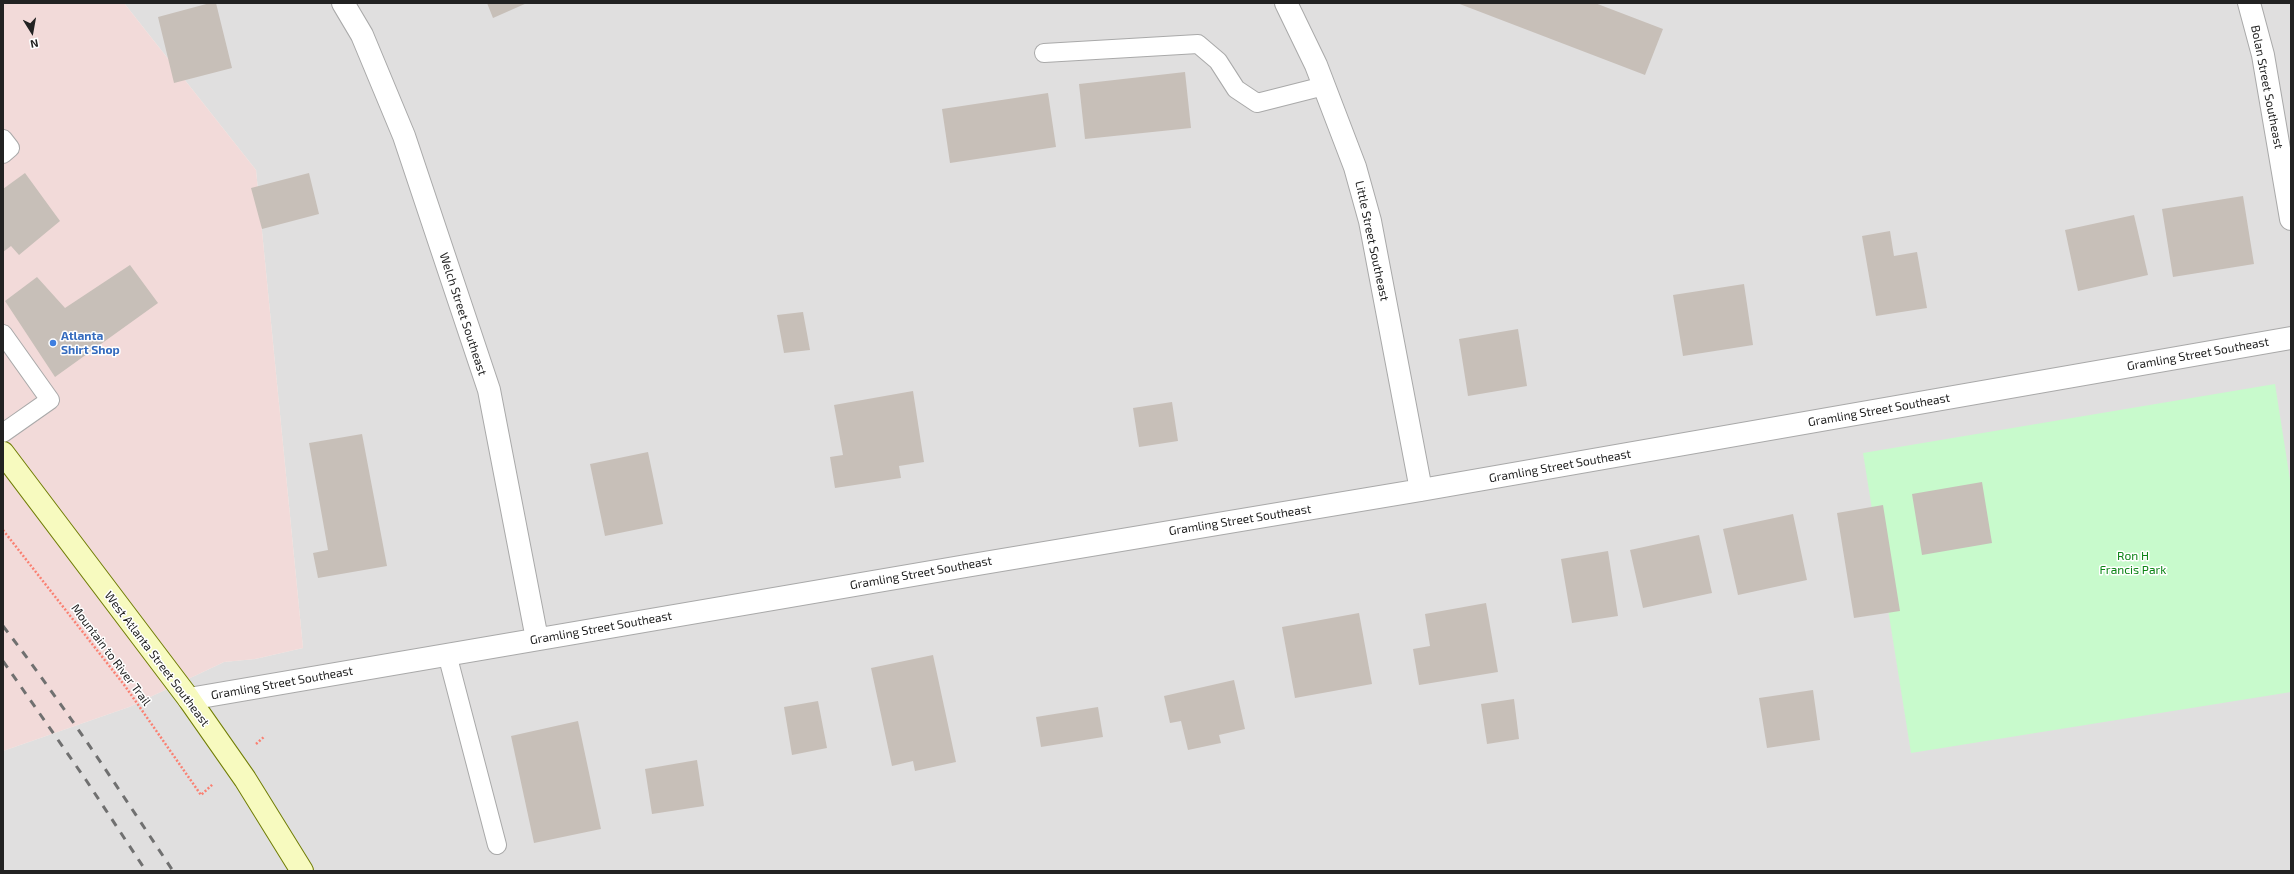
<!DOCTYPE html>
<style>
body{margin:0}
#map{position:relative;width:2294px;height:874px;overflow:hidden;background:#f2efe9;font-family:"Exo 2",sans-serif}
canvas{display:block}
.frame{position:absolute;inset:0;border:4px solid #222;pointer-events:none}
.north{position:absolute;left:12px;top:12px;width:40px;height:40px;-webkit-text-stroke:3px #fff;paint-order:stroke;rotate:169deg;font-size:11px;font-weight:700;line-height:16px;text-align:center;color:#222}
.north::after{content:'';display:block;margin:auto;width:14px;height:18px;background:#222;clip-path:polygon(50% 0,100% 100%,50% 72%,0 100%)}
</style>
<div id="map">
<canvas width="2294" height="874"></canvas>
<div class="frame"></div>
<div class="north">N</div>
</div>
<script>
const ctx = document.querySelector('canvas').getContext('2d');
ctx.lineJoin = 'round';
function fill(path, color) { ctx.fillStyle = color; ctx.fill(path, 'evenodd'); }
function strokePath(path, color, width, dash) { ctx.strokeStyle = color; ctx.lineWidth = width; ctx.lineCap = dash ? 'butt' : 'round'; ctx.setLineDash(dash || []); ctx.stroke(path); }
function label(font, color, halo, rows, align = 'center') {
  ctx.font = font + ' "Exo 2",sans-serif'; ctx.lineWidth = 3; ctx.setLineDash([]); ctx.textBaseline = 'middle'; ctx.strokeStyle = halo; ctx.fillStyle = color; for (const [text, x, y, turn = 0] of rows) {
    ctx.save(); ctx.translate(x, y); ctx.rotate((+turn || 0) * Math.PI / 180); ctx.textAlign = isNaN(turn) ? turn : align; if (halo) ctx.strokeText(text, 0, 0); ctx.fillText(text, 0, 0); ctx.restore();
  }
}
const residential = new Path2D(`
 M 124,3 L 2291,3 L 2291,871 L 3,871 L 3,751 L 129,707 L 224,662 L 255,659 L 303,648 L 256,170 Z`);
const commercial = new Path2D(`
 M 3,3 L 124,3 L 256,170 L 303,648 L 255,659 L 224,662 L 129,707 L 3,751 Z`);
const park = new Path2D(`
 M 2275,384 L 2291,486 L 2291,692 L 1911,753 L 1863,453 Z`);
const building = new Path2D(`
 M 210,3 L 216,3 L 232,68 L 174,83 L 158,17 Z
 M 487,3 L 527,3 L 493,18 Z
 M 1457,3 L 1595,3 L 1663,29 L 1645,75 Z
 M 1185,72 L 1191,128 L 1085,139 L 1079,84 Z
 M 1048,93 L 1056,147 L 950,163 L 942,109 Z
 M 25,173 L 60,221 L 19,255 L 11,246 L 3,252 L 3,189 Z
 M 309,173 L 319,214 L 262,229 L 251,188 Z
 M 2243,196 L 2254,264 L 2173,277 L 2162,209 Z
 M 2134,215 L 2148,275 L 2078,291 L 2065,230 Z
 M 1890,231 L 1894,256 L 1917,252 L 1927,308 L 1876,316 L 1862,236 Z
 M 130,265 L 158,303 L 55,377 L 5,301 L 37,277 L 65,308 Z
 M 1744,284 L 1753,345 L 1683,356 L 1673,295 Z
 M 803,312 L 810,350 L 784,353 L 777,315 Z
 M 1518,329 L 1527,386 L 1468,396 L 1459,339 Z
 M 913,391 L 924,462 L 899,466 L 901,478 L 835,488 L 830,457 L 843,455 L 834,405 Z
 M 1172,402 L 1178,441 L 1139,447 L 1133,408 Z
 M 362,434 L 387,566 L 318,578 L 313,553 L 328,550 L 309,443 Z
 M 648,452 L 663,524 L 605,536 L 590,464 Z
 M 1982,482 L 1992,543 L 1922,555 L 1912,494 Z
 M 1883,505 L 1900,611 L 1854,618 L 1837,513 Z
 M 1793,514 L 1807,580 L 1738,595 L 1723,529 Z
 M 1699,535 L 1712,593 L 1643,608 L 1630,550 Z
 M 1608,551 L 1618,616 L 1572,623 L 1561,559 Z
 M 1486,603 L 1498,672 L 1419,685 L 1413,649 L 1430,646 L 1425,614 Z
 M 1359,613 L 1372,684 L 1295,698 L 1282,627 Z
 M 933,655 L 956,762 L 915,771 L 913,761 L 892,766 L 871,668 Z
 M 1234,680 L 1245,729 L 1219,735 L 1221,743 L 1188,750 L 1181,721 L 1170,723 L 1164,696 Z
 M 1813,690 L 1820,740 L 1767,748 L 1759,698 Z
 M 1514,699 L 1519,739 L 1487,744 L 1481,704 Z
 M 818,701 L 827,748 L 792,755 L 784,707 Z
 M 1098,707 L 1103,737 L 1041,747 L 1036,717 Z
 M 578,721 L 601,829 L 534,843 L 511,736 Z
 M 697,760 L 704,806 L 652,814 L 645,769 Z`);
const path = new Path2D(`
 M 3,530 L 125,686 L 201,795 L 213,784
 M 256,744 L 265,736`);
const lane = new Path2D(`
 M 1044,53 L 1198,44 L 1218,61 L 1236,89 L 1257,103 L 1324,86
 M 3,139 L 10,148 L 3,154
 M 3,334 L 50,400 L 3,433
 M 447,654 L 497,845`);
const street = new Path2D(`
 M 343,3 L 362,35 L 404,136 L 489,390 L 537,639
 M 1286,3 L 1316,65 L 1355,167 L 1370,221 L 1421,490
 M 2249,3 L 2263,55 L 2291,219
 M 189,699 L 966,566 L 1421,490 L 2291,338`);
const secondary = new Path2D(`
 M 3,453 L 189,699 L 245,779 L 302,871`);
const rail = new Path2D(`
 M 3,626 C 64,705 118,788 173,871
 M 3,661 L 86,780 L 146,871`);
const markers = [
 [53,343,4,"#3f7fe0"]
];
const streetNames = [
 ["Bolan Street Southeast",2267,87,79],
 ["Little Street Southeast",1372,241,78],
 ["Welch Street Southeast",463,314,72],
 ["Gramling Street Southeast",2198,354,-10],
 ["Gramling Street Southeast",1879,410,-10],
 ["Gramling Street Southeast",1560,466,-10],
 ["Gramling Street Southeast",1240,520,-9],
 ["Gramling Street Southeast",921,573,-10],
 ["Gramling Street Southeast",601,628,-10],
 ["Mountain to River Trail",111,655,53],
 ["West Atlanta Street Southeast",157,659,53],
 ["Gramling Street Southeast",282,683,-10]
];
const shopNames = [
 ["Atlanta",61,336],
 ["Shirt Shop",61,350]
];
const parkNames = [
 ["Ron H",2133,556],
 ["Francis Park",2133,570]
];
fill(residential, '#e0dfdf');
fill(commercial, '#f2dad9');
fill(park, '#c8facc');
fill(building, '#c7bfb8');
strokePath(lane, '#a9a9a9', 20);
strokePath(street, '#a9a9a9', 24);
strokePath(secondary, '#707d05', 24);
strokePath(path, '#fa8072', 2.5, [2, 2]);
strokePath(lane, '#fff', 18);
strokePath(street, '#fff', 22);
strokePath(secondary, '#f7fabf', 22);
strokePath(rail, '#707070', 3, [8, 8]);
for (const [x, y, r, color] of markers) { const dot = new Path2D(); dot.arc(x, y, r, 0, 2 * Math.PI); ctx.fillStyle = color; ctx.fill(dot); strokePath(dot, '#fff', 1.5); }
label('12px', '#222', '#fff', streetNames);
label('bold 12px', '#366cbe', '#fff', shopNames, 'left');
label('12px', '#0c8416', '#fff', parkNames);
</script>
